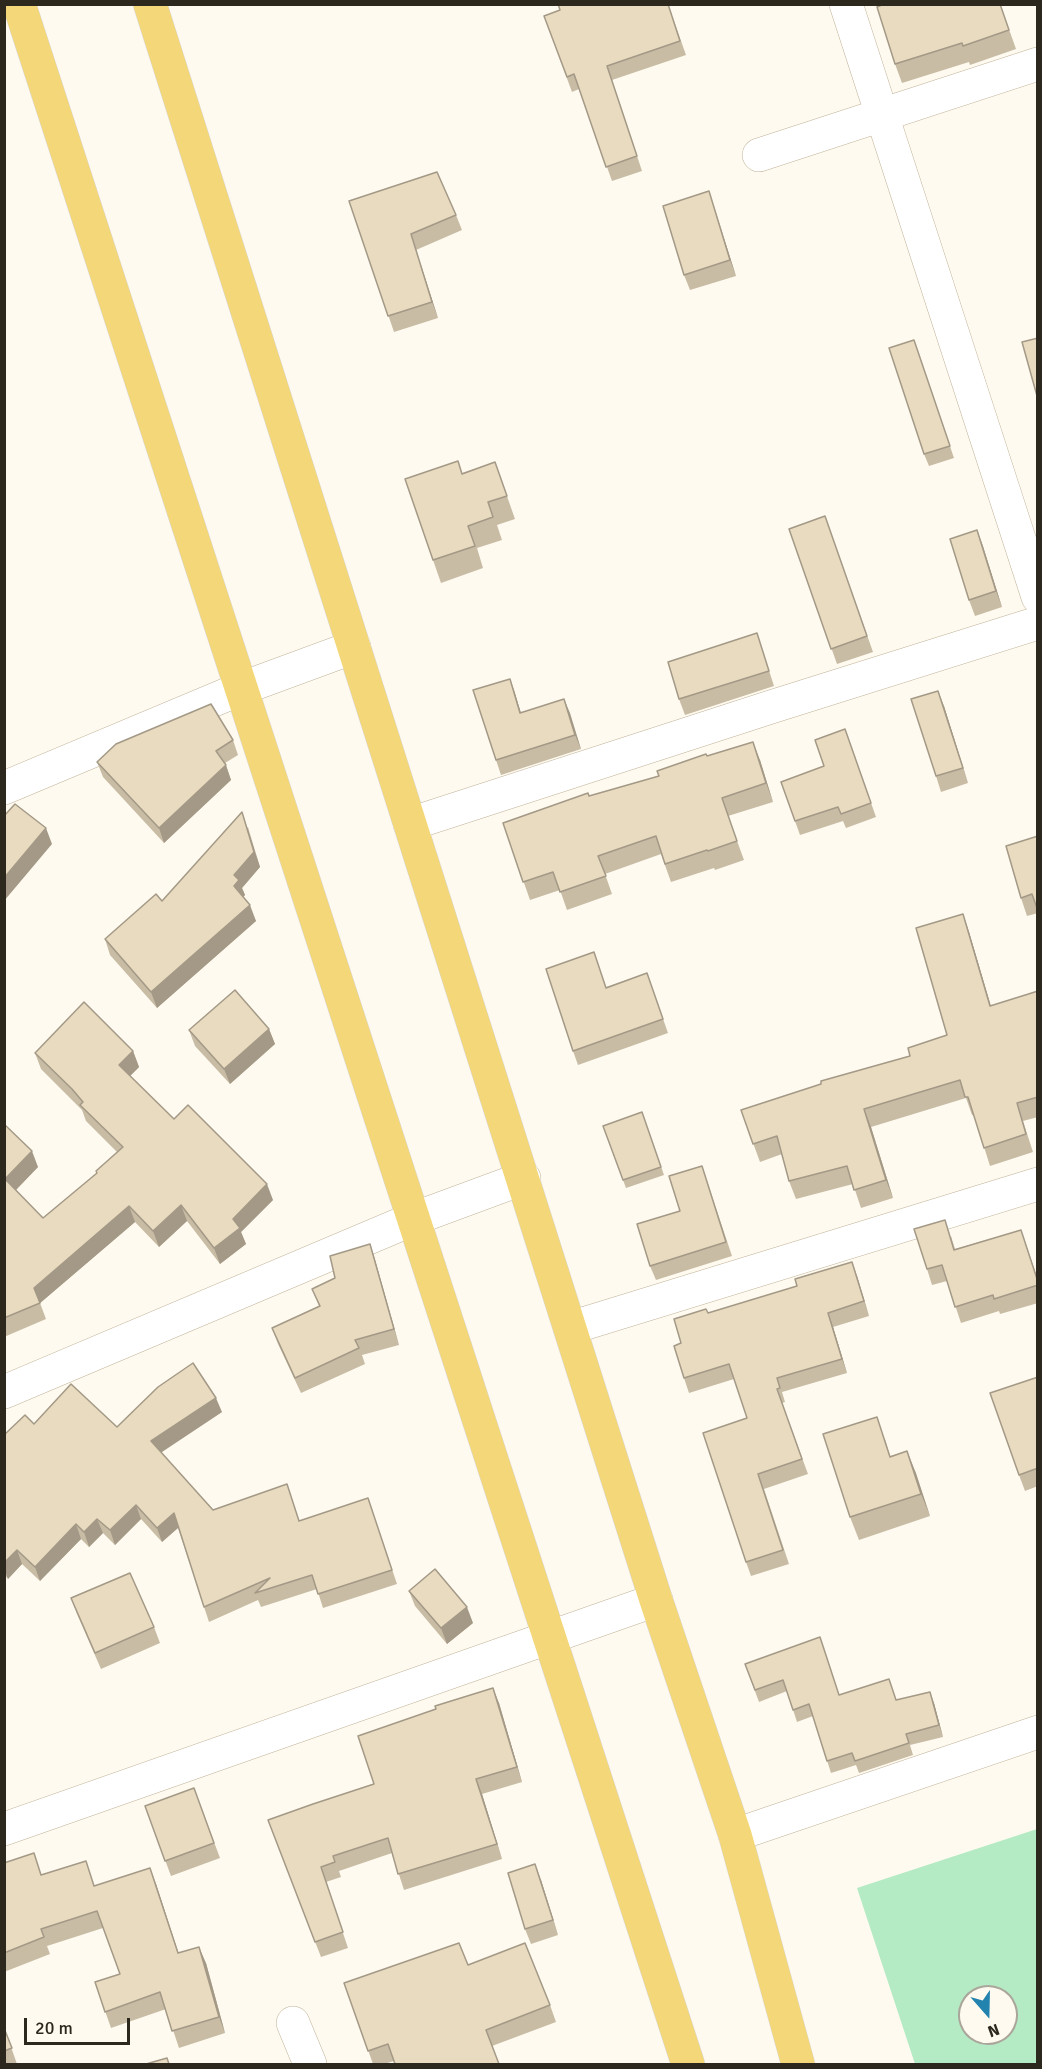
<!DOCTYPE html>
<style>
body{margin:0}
#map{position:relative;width:1042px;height:2069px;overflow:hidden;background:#fffaef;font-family:Signika,sans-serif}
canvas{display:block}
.frame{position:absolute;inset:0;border:6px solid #2d281e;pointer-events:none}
.north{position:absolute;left:958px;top:1985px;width:60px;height:60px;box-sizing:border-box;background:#fffaef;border:2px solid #aba69b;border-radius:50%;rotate:160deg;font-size:16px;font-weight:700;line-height:24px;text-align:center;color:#2d281e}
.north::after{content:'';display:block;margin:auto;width:21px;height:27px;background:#2283ae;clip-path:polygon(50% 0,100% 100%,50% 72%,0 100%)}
.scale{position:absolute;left:24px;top:2018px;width:106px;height:27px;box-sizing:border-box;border:3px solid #2d281e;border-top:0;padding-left:8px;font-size:18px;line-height:21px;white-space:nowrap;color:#2d281e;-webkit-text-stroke:4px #fffaef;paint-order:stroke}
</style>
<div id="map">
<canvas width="1042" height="2069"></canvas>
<div class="frame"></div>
<div class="north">N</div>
<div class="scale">20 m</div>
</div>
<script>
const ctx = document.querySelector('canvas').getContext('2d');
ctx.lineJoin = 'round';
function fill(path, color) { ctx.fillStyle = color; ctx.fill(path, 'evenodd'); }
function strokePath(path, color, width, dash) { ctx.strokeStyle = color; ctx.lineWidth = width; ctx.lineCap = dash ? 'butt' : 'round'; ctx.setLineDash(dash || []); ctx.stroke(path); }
const green = new Path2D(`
 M 1037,1829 L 1037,2064 L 915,2064 L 857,1888 ZM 970,1997 L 1006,1997 L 1006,2033 L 970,2033 Z`);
const minor = new Path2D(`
 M 846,4 L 1038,597
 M 759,155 L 1038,64
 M 4,788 L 240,689 L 354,647
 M 410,824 L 774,706 L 1038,623
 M 570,1328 L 1038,1184
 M 4,1392 L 413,1219 L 524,1178
 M 4,1829 L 656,1600
 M 735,1835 L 1038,1732
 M 293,2023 L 310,2064`);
const major = new Path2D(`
 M 19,4 L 688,2064
 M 150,4 L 656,1600 L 735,1835 L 798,2064`);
const wall = new Path2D(`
 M 668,4 L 686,55 L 612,80 L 642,171 L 612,181 L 579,89 L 572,92 L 544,16 Z
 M 1000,4 L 1016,49 L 970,65 L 969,62 L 902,83 L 895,64 Z
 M 349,201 L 456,215 L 462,230 L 416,250 L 438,318 L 394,332 Z
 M 714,207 L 736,276 L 690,290 L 684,275 Z
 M 914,340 L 954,458 L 929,466 L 924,454 Z
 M 495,462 L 515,519 L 497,525 L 502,540 L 477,548 L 483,568 L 441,583 L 433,560 L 462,473 Z
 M 825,516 L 873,652 L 837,664 L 789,529 Z
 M 977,530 L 1002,607 L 975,616 L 969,600 Z
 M 762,649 L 774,686 L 685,715 L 679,699 Z
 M 510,679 L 521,713 L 564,699 L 581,749 L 501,775 L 496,760 Z
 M 944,706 L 968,783 L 941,792 L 936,776 Z
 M 845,729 L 876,817 L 846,828 L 843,821 L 800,835 L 781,782 L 824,766 Z
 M 233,740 L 238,755 L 225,763 L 231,780 L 164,843 L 103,777 L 97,762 Z
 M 707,756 L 760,760 L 773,802 L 728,816 L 744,860 L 715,870 L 714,868 L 671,882 L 661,854 L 605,874 L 612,894 L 567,910 L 560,890 L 530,900 L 503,823 L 589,796 L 659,776 Z
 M 248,827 L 260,867 L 242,888 L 245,895 L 243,897 L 256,921 L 157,1008 L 110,955 L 105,939 L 162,901 Z
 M 1038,836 L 1038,913 L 1027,916 L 1021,898 Z
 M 963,914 L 969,932 L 991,1006 L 1038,991 L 1038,1117 L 1023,1121 L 1033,1152 L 990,1166 L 974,1115 L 972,1115 L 966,1098 L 871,1127 L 893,1198 L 861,1208 L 853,1184 L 796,1199 L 789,1181 L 782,1154 L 760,1162 L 741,1110 L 910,1056 L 947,1035 Z
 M 647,973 L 668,1033 L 578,1065 L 573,1051 L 606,987 Z
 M 269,1029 L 275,1044 L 230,1084 L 195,1046 L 189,1030 Z
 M 133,1051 L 139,1067 L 130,1076 L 174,1119 L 273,1200 L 241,1232 L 246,1244 L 220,1264 L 187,1221 L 159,1247 L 135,1222 L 40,1303 L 46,1319 L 4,1337 L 4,1124 L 38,1167 L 16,1190 L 43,1218 L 97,1173 L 96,1171 L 117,1152 L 86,1121 L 82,1110 L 41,1069 L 35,1053 Z
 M 642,1112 L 664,1175 L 626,1188 L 603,1126 Z
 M 702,1166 L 732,1256 L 656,1280 L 650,1266 L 680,1211 Z
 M 1021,1230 L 1038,1280 L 1038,1303 L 1000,1314 L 999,1311 L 961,1323 L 947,1281 L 932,1285 L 927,1269 L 951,1236 L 955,1249 Z
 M 370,1244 L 375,1260 L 399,1345 L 362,1355 L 365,1364 L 301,1393 L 278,1344 L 272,1328 L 319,1306 L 312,1289 L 335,1278 Z
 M 857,1276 L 869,1316 L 833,1327 L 847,1373 L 782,1392 L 785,1402 L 782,1403 L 808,1474 L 764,1489 L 789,1564 L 751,1576 L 746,1562 L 747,1418 L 734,1379 L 689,1393 L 684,1378 L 681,1343 L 708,1313 Z
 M 1038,1377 L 1038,1486 L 1025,1491 L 1019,1475 Z
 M 222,1412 L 161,1452 L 213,1510 L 300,1521 L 368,1498 L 397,1584 L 323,1608 L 317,1589 L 261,1607 L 258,1600 L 209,1622 L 178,1528 L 162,1542 L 141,1519 L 115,1545 L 103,1533 L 89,1547 L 81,1539 L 40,1581 L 22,1564 L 8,1579 L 4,1574 L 4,1435 L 34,1424 L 117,1427 Z
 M 885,1439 L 890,1456 L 907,1451 L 930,1516 L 859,1540 L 850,1517 Z
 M 409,1591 L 473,1623 L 447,1644 L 415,1606 Z
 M 71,1598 L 154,1627 L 160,1643 L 101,1669 L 77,1614 Z
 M 745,1664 L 840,1695 L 934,1703 L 943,1737 L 910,1745 L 913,1755 L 859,1773 L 856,1765 L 831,1773 L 813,1716 L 797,1722 L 787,1691 L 759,1702 Z
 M 499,1703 L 522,1782 L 482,1794 L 502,1859 L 404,1890 L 392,1853 L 339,1871 L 341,1877 L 326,1882 L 348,1948 L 321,1957 L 268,1820 L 374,1784 L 436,1709 Z
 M 194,1788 L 220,1858 L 171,1876 L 145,1806 Z
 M 4,1863 L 42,1875 L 94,1886 L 156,1884 L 178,1953 L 206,1963 L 225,2033 L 179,2048 L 166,2009 L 111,2028 L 95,1982 L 120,1974 L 103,1928 L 47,1946 L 50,1954 L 4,1972 Z
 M 541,1880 L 558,1935 L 531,1944 L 525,1929 Z
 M 468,1965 L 550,2005 L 556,2022 L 492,2046 L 394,2061 L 384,2064 L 373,2064 L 344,1983 Z
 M 4,2027 L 17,2064 L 4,2064 Z`);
const shadedWall = new Path2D(`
 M 709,191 L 714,207 L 736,276 L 730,260 Z
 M 411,234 L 416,250 L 438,318 L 432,302 Z
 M 977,530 L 983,546 L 1002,607 L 996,591 Z
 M 510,679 L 515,693 L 525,727 L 520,713 Z
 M 938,691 L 944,706 L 968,783 L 963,768 Z
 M 564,699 L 570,713 L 581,749 L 575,735 Z
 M 753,742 L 760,760 L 773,802 L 766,783 Z
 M 226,765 L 231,780 L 164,843 L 159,828 Z
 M 242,812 L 260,867 L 242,888 L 245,895 L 239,902 L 234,886 Z
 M 46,828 L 52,844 L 4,901 L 4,878 Z
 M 250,905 L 256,921 L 157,1008 L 151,992 Z
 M 963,914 L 969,932 L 996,1024 L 990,1006 Z
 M 269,1029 L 275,1044 L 230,1084 L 224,1069 Z
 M 133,1051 L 139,1067 L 125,1081 L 119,1065 Z
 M 864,1109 L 871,1127 L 893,1198 L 886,1180 Z
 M 32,1151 L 38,1167 L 11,1195 L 5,1179 Z
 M 267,1184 L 273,1200 L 241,1232 L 246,1244 L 220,1264 L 214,1248 L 233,1219 Z
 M 181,1205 L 187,1221 L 159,1247 L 153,1231 Z
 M 129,1206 L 135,1222 L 39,1304 L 34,1288 Z
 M 1021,1230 L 1038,1280 L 1038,1282 Z
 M 370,1244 L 375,1260 L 399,1345 L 394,1329 Z
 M 852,1262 L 857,1276 L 869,1316 L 864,1301 Z
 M 828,1313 L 833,1327 L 847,1373 L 842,1359 Z
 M 216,1398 L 222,1412 L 156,1456 L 151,1441 Z
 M 907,1451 L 916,1473 L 930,1516 L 921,1494 Z
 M 136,1505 L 141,1519 L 115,1545 L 110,1530 Z
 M 174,1513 L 179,1527 L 162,1542 L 157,1528 Z
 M 97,1519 L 103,1533 L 89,1547 L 84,1532 Z
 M 76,1524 L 81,1539 L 40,1581 L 35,1567 Z
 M 17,1550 L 22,1564 L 8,1579 L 4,1568 L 4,1563 Z
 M 467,1607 L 473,1623 L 447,1644 L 441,1628 Z
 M 493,1688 L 499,1703 L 522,1782 L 517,1767 Z
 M 930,1692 L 934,1703 L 943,1737 L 939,1725 Z
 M 476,1779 L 482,1794 L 502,1859 L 497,1844 Z
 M 535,1864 L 541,1880 L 558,1935 L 553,1920 Z
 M 150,1868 L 156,1884 L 184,1970 L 178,1953 Z
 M 199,1947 L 206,1963 L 225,2033 L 219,2017 Z`);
const building = new Path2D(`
 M 558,4 L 668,4 L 680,41 L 607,66 L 637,156 L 606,167 L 574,74 L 567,77 L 544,16 L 560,10 Z
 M 884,4 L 1000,4 L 1009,30 L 963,46 L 962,43 L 895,64 L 877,7 Z
 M 437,172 L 456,215 L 411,234 L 432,302 L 388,316 L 349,201 Z
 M 709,191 L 730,260 L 684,275 L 663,206 Z
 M 1038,338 L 1038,396 L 1037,396 L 1022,342 Z
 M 914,340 L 950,446 L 924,454 L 889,348 Z
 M 458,461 L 462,474 L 495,462 L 507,496 L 488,502 L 493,517 L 468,526 L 475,546 L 433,560 L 405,479 Z
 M 825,516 L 867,636 L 831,649 L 789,529 Z
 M 977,530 L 996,591 L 969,600 L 950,539 Z
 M 757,633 L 769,671 L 679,699 L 668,662 Z
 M 510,679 L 520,713 L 564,699 L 575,735 L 496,760 L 473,690 Z
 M 938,691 L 963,768 L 936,776 L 911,699 Z
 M 211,704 L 233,740 L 216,751 L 226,765 L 159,828 L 97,762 L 116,744 Z
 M 845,729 L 871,803 L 841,814 L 838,807 L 795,821 L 781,782 L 824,766 L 815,740 Z
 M 753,742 L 766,783 L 722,798 L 737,841 L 708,851 L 707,850 L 665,864 L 656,836 L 598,856 L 606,876 L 560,892 L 553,872 L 523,882 L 503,823 L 588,793 L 589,796 L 659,776 L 657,771 L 706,754 L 707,756 Z
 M 15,804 L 46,828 L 4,878 L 4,816 Z
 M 242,812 L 254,852 L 234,875 L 239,880 L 234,886 L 250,905 L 151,992 L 105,939 L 156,894 L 162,901 Z
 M 1038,836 L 1038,911 L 1032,894 L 1021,898 L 1006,846 Z
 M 963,914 L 990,1006 L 1038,991 L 1038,1097 L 1017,1103 L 1026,1134 L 984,1148 L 968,1097 L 965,1097 L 960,1080 L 864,1109 L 886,1180 L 854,1190 L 847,1166 L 789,1181 L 777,1136 L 753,1144 L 741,1110 L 821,1084 L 821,1081 L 910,1056 L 908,1048 L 947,1035 L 916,928 Z
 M 594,952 L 606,988 L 647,973 L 663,1019 L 573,1051 L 546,969 Z
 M 235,990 L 269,1029 L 224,1069 L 189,1030 Z
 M 84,1002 L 133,1051 L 119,1065 L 174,1119 L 188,1105 L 267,1184 L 233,1219 L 240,1228 L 214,1248 L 181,1205 L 153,1231 L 129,1206 L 34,1288 L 40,1303 L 4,1318 L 4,1124 L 32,1151 L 5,1179 L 43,1218 L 97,1173 L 96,1171 L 123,1147 L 80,1105 L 83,1102 L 72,1089 L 35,1053 Z
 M 642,1112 L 661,1167 L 623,1180 L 603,1126 Z
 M 702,1166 L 726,1242 L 650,1266 L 637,1224 L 680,1211 L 669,1176 Z
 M 945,1220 L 954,1250 L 1021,1230 L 1038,1282 L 1038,1285 L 994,1299 L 993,1295 L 955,1307 L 942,1265 L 927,1269 L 914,1229 Z
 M 370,1244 L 394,1329 L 355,1340 L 359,1348 L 295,1378 L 272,1328 L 320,1306 L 312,1289 L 335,1278 L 330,1256 Z
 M 852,1262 L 864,1301 L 828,1313 L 842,1359 L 777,1378 L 780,1388 L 777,1389 L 802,1459 L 758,1474 L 783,1550 L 746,1562 L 703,1433 L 747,1418 L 729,1364 L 684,1378 L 674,1346 L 681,1343 L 674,1319 L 706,1309 L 708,1313 L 797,1286 L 795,1279 Z
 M 193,1363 L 216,1398 L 151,1441 L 213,1510 L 287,1484 L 299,1521 L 368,1498 L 392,1570 L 318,1594 L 312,1575 L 255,1593 L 270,1578 L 204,1607 L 174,1513 L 157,1528 L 136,1505 L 110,1530 L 97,1519 L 84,1532 L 76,1524 L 35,1567 L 17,1550 L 4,1563 L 4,1435 L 25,1415 L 34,1424 L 71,1384 L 117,1427 L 158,1387 Z
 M 1038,1377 L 1038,1468 L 1019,1475 L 990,1393 Z
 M 877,1417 L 890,1457 L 907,1451 L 921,1494 L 850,1517 L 823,1434 Z
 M 435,1569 L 467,1607 L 441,1628 L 409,1591 Z
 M 130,1573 L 154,1627 L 95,1653 L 71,1598 Z
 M 820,1637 L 839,1695 L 889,1679 L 896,1700 L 930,1692 L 939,1725 L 906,1734 L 909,1743 L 855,1761 L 852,1753 L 827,1761 L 809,1704 L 793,1710 L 783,1680 L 755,1690 L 745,1664 Z
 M 493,1688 L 517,1767 L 476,1779 L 497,1844 L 398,1874 L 388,1838 L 333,1856 L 335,1862 L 321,1867 L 343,1932 L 315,1942 L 268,1820 L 313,1804 L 374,1784 L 358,1736 L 436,1709 L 435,1706 Z
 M 194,1788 L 214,1843 L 165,1861 L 145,1806 Z
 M 34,1853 L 41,1875 L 86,1861 L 94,1886 L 150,1868 L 178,1953 L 199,1947 L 219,2017 L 172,2031 L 160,1992 L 105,2012 L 95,1982 L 120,1974 L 97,1911 L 41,1929 L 44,1937 L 4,1953 L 4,1863 Z
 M 535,1864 L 553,1920 L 525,1929 L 508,1873 Z
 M 459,1943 L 468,1965 L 525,1943 L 550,2005 L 486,2030 L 499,2064 L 395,2064 L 388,2044 L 368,2051 L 344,1983 Z
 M 4,2028 L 12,2048 L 4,2051 Z
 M 167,2058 L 169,2064 L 146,2064 Z`);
fill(green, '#b4eac4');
strokePath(minor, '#c1b39a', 34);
strokePath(major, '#d9d8d6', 34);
strokePath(minor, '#fff', 33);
strokePath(major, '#f3d779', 33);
fill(wall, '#c8bca5');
fill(shadedWall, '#a39986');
fill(building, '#e9dbc0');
strokePath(building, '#a39986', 1.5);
</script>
